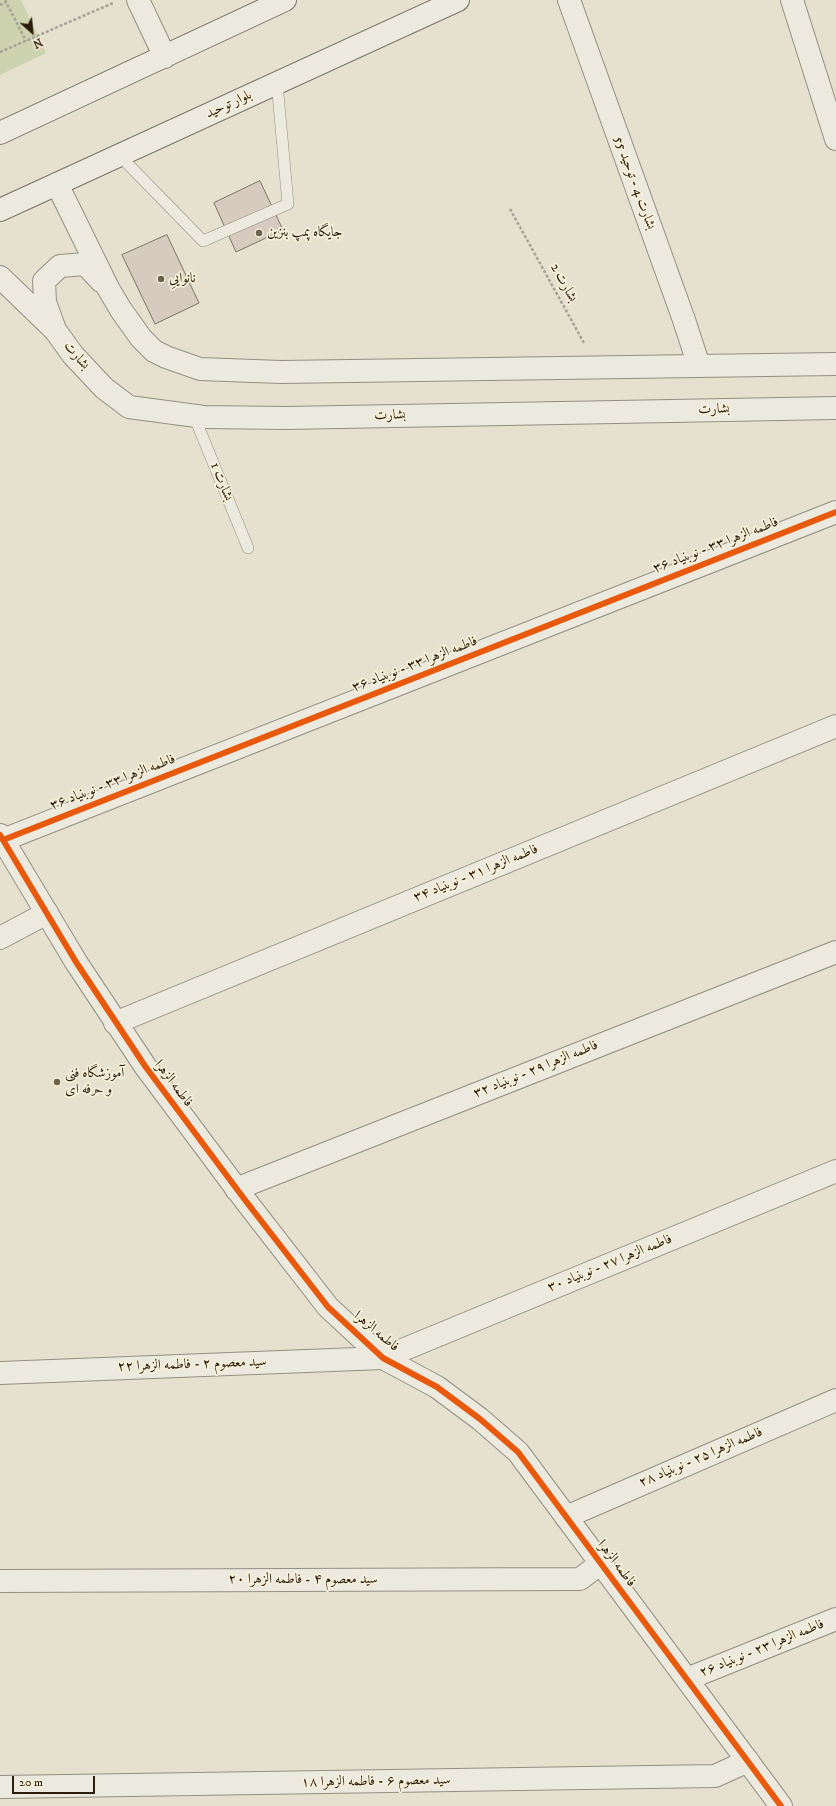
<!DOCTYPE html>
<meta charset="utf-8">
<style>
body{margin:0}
#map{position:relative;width:836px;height:1806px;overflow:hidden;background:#e6e1ce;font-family:"IM FELL DW Pica",serif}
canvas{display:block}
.north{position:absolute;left:12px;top:12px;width:40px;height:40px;-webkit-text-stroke:3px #f6efd9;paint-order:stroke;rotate:153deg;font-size:11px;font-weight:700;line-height:16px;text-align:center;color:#2b1d09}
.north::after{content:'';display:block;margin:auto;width:14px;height:18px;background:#2b1d09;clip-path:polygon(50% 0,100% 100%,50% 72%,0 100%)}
.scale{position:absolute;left:12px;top:1776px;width:83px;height:18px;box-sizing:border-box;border:2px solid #2b1d09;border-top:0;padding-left:5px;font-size:12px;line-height:14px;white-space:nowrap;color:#2b1d09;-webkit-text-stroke:3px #f6efd9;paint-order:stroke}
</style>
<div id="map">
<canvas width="836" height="1806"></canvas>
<div class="north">N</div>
<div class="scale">20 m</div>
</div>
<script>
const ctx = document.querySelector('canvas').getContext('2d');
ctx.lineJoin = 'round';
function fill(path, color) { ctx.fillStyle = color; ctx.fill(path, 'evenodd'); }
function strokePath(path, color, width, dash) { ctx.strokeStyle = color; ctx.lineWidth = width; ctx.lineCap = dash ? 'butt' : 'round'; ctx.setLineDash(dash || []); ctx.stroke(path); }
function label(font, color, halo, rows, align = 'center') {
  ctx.font = font + ' "IM FELL DW Pica",Amiri,serif'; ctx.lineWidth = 3.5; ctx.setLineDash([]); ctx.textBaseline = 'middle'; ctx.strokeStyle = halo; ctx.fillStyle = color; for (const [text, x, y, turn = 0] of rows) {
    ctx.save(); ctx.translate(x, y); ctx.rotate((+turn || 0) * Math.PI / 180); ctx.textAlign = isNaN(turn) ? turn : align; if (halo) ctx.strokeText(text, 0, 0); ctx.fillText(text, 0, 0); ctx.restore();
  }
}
const green = new Path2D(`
 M 0,0 L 21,0 L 46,53 L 0,75 Z`);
const building = new Path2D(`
 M 260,181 L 283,230 L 236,252 L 214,203 Z
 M 167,235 L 199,303 L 155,324 L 122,255 Z`);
const path = new Path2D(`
 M 5,0 L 26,41
 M 0,5 L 6,2
 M 0,52 L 113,3
 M 510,209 L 584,343`);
const service = new Path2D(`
 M 119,155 L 203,241 L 288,204 L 277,83
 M 194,416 L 248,548`);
const minor = new Path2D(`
 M 138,0 L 165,57
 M 569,0 L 684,320 L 699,366
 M 792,0 L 836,139
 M 3,840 L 836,512
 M 0,938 L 47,913
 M 115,1023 L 836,726
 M 236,1189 L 836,952
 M 0,1373 L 383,1358 L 836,1171
 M 566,1517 L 836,1400
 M 0,1581 L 580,1579 L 601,1563
 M 687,1679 L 836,1619
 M 0,1787 L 715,1776 L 748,1761`);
const tertiary = new Path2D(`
 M 57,184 L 108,288 L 121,310 L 141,338 L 154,351 L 166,357 L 200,369 L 281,372 L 836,364
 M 0,277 L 55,330 L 73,355 L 104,388 L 129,407 L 204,417 L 286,418 L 836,408
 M 54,327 L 45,302 L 44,281 L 60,266 L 85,264 L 101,281
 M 0,835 L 76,962 L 145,1066 L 245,1200 L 328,1307 L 383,1358 L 437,1387 L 480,1419 L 518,1452 L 781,1806`);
const secondary = new Path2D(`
 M 0,133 L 285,0
 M 0,210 L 458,0`);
const cycleway = new Path2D(`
 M 0,835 L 76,962 L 145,1066 L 245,1200 L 328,1307 L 383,1358 L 437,1387 L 480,1419 L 518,1452 L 781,1806
 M 3,840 L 836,512`);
const markers = [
 [259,233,4,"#6c624e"],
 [161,279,4,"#6c624e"],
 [57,1082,4,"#6c624e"]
];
const streetNames = [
 ["بلوار توحید",229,105,-25],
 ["بشارت 4 - توحید 55",634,183,70],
 ["بشارت 2",563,283,61],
 ["بشارت",76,356,50],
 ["بشارت",714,410,-1],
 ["بشارت",390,416,-1],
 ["بشارت 1",221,482,68],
 ["فاطمه الزهرا ۳۳ - نوبنیاد ۳۶",716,546,-21],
 ["فاطمه الزهرا ۳۳ - نوبنیاد ۳۶",415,665,-21],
 ["فاطمه الزهرا ۳۳ - نوبنیاد ۳۶",113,783,-21],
 ["فاطمه الزهرا ۳۱ - نوبنیاد ۳۴",476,874,-22],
 ["فاطمه الزهرا ۲۹ - نوبنیاد ۳۲",536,1070,-22],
 ["فاطمه الزهرا",173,1084,53],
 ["فاطمه الزهرا ۲۷ - نوبنیاد ۳۰",610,1264,-22],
 ["فاطمه الزهرا",376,1332,40],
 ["سید معصوم ۲ - فاطمه الزهرا ۲۲",192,1365,-2],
 ["فاطمه الزهرا ۲۵ - نوبنیاد ۲۸",701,1458,-23],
 ["فاطمه الزهرا",616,1564,53],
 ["سید معصوم ۴ - فاطمه الزهرا ۲۰",303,1580],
 ["فاطمه الزهرا ۲۳ - نوبنیاد ۲۶",762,1649,-22],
 ["سید معصوم ۶ - فاطمه الزهرا ۱۸",376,1782,-1]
];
const poiNames = [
 ["جایگاه پمپ بنزین",267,233],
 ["نانواییِ",169,279],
 ["آموزشگاه فنی",65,1074],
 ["و حرفه ای",65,1090]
];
fill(green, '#cdd2af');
fill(building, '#d7cbbf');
strokePath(building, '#797468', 1);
strokePath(service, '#948f82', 12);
strokePath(minor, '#948f82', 24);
strokePath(tertiary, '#948f82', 24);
strokePath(secondary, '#797468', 24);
strokePath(path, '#a6a299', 2.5, [3, 2]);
strokePath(service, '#ece9df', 11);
strokePath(minor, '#ece9df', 22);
strokePath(tertiary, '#ece9df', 22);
strokePath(secondary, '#ece9df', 22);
strokePath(cycleway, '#e8590c', 6);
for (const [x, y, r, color] of markers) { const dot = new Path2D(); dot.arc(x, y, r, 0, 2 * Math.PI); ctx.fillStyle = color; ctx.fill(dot); strokePath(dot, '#f6efd9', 1.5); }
label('14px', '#2b1d09', '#f6efd9', streetNames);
label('14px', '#2b1d09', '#f6efd9', poiNames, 'left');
</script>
